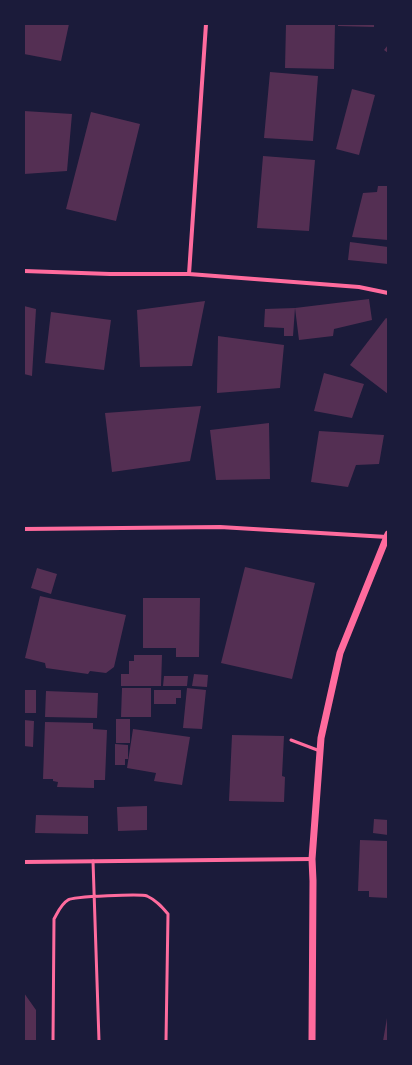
<!DOCTYPE html>
<style>
body{margin:0}
#map{position:relative;width:412px;height:1065px;overflow:hidden;background:#1b1b3a;font-family:"Fira Sans Condensed",sans-serif}
canvas{display:block}
.frame{position:absolute;inset:0;border:25px solid #1b1b3a;pointer-events:none}
</style>
<div id="map">
<canvas width="412" height="1065"></canvas>
<div class="frame"></div>
</div>
<script>
const ctx = document.querySelector('canvas').getContext('2d');
ctx.lineJoin = 'round';
function fill(path, color) { ctx.fillStyle = color; ctx.fill(path, 'evenodd'); }
function strokePath(path, color, width, dash) { ctx.strokeStyle = color; ctx.lineWidth = width; ctx.lineCap = dash ? 'butt' : 'round'; ctx.setLineDash(dash || []); ctx.stroke(path); }
const building = new Path2D(`
 M 24,24 L 69,24 L 61,61 L 24,54 Z
 M 286,24 L 335,24 L 334,69 L 285,68 Z
 M 338,24 L 374,24 L 374,27 L 338,26 Z
 M 388,45 L 388,53 L 384,50 Z
 M 270,72 L 318,76 L 313,141 L 264,138 Z
 M 352,89 L 375,95 L 359,155 L 336,149 Z
 M 24,111 L 72,114 L 67,171 L 24,174 Z
 M 91,112 L 140,124 L 116,221 L 66,209 Z
 M 263,156 L 315,160 L 309,231 L 257,228 Z
 M 378,186 L 388,186 L 388,240 L 352,237 L 363,193 L 377,192 Z
 M 350,242 L 388,247 L 388,264 L 348,260 Z
 M 369,299 L 372,320 L 334,329 L 333,336 L 299,340 L 295,308 Z
 M 205,301 L 192,366 L 140,367 L 137,310 Z
 M 24,306 L 36,309 L 32,376 L 24,374 Z
 M 295,308 L 293,336 L 284,336 L 284,328 L 264,327 L 265,309 Z
 M 51,312 L 111,320 L 104,370 L 45,363 Z
 M 386,318 L 388,319 L 388,394 L 350,365 Z
 M 218,336 L 284,345 L 280,388 L 217,393 Z
 M 324,373 L 364,384 L 352,418 L 314,411 Z
 M 201,406 L 190,461 L 112,472 L 105,413 Z
 M 269,423 L 270,479 L 216,480 L 210,430 Z
 M 319,431 L 384,435 L 379,464 L 356,465 L 348,487 L 311,482 Z
 M 245,567 L 315,583 L 292,679 L 221,663 Z
 M 37,568 L 57,574 L 51,594 L 31,588 Z
 M 40,596 L 126,615 L 114,667 L 106,673 L 90,671 L 88,674 L 46,668 L 45,663 L 25,658 Z
 M 143,598 L 200,598 L 199,657 L 176,657 L 176,648 L 143,648 Z
 M 134,655 L 162,655 L 161,686 L 121,686 L 121,674 L 129,674 L 129,661 L 134,661 Z
 M 194,674 L 208,675 L 207,687 L 192,686 Z
 M 164,676 L 188,676 L 187,686 L 163,686 Z
 M 122,688 L 151,688 L 151,717 L 121,717 Z
 M 187,688 L 206,690 L 202,729 L 183,728 Z
 M 24,690 L 36,690 L 36,713 L 24,713 Z
 M 154,690 L 181,690 L 181,698 L 176,698 L 176,704 L 154,704 Z
 M 46,691 L 98,693 L 97,718 L 45,717 Z
 M 116,719 L 130,719 L 130,743 L 116,743 Z
 M 24,720 L 34,721 L 33,747 L 24,746 Z
 M 45,722 L 93,723 L 93,729 L 107,730 L 105,780 L 94,780 L 94,788 L 57,787 L 58,782 L 53,781 L 53,779 L 43,779 Z
 M 133,729 L 190,737 L 182,785 L 154,781 L 156,773 L 127,768 Z
 M 232,735 L 284,736 L 282,776 L 285,777 L 284,802 L 229,801 Z
 M 115,744 L 128,745 L 128,759 L 125,759 L 125,765 L 115,765 Z
 M 147,806 L 147,830 L 118,831 L 117,807 Z
 M 36,815 L 88,816 L 88,834 L 35,833 Z
 M 374,819 L 388,820 L 388,835 L 373,833 Z
 M 360,840 L 388,841 L 388,898 L 369,897 L 369,891 L 358,891 Z
 M 24,993 L 36,1010 L 36,1041 L 24,1041 Z
 M 387,1018 L 388,1018 L 388,1041 L 383,1041 Z`);
const service = new Path2D(`
 M 291,740 L 320,751
 M 93,861 L 99,1041
 M 53,1041 L 54,919 C 58,912 61,904 68,900 C 73,896 142,894 147,896 C 156,900 162,907 168,914 L 166,1041`);
const minor = new Path2D(`
 M 24,271 L 110,274 L 189,274 L 359,287 L 388,293
 M 189,274 L 206,24
 M 24,529 L 220,527 L 387,537
 M 24,862 L 312,859`);
const tertiary = new Path2D(`
 M 312,1041 L 313,881 L 312,859 L 321,738 L 340,653 L 388,534`);
fill(building, '#542f53');
strokePath(service, '#ff6b9d', 3);
strokePath(minor, '#ff6b9d', 4);
strokePath(tertiary, '#ff6b9d', 7);
</script>
